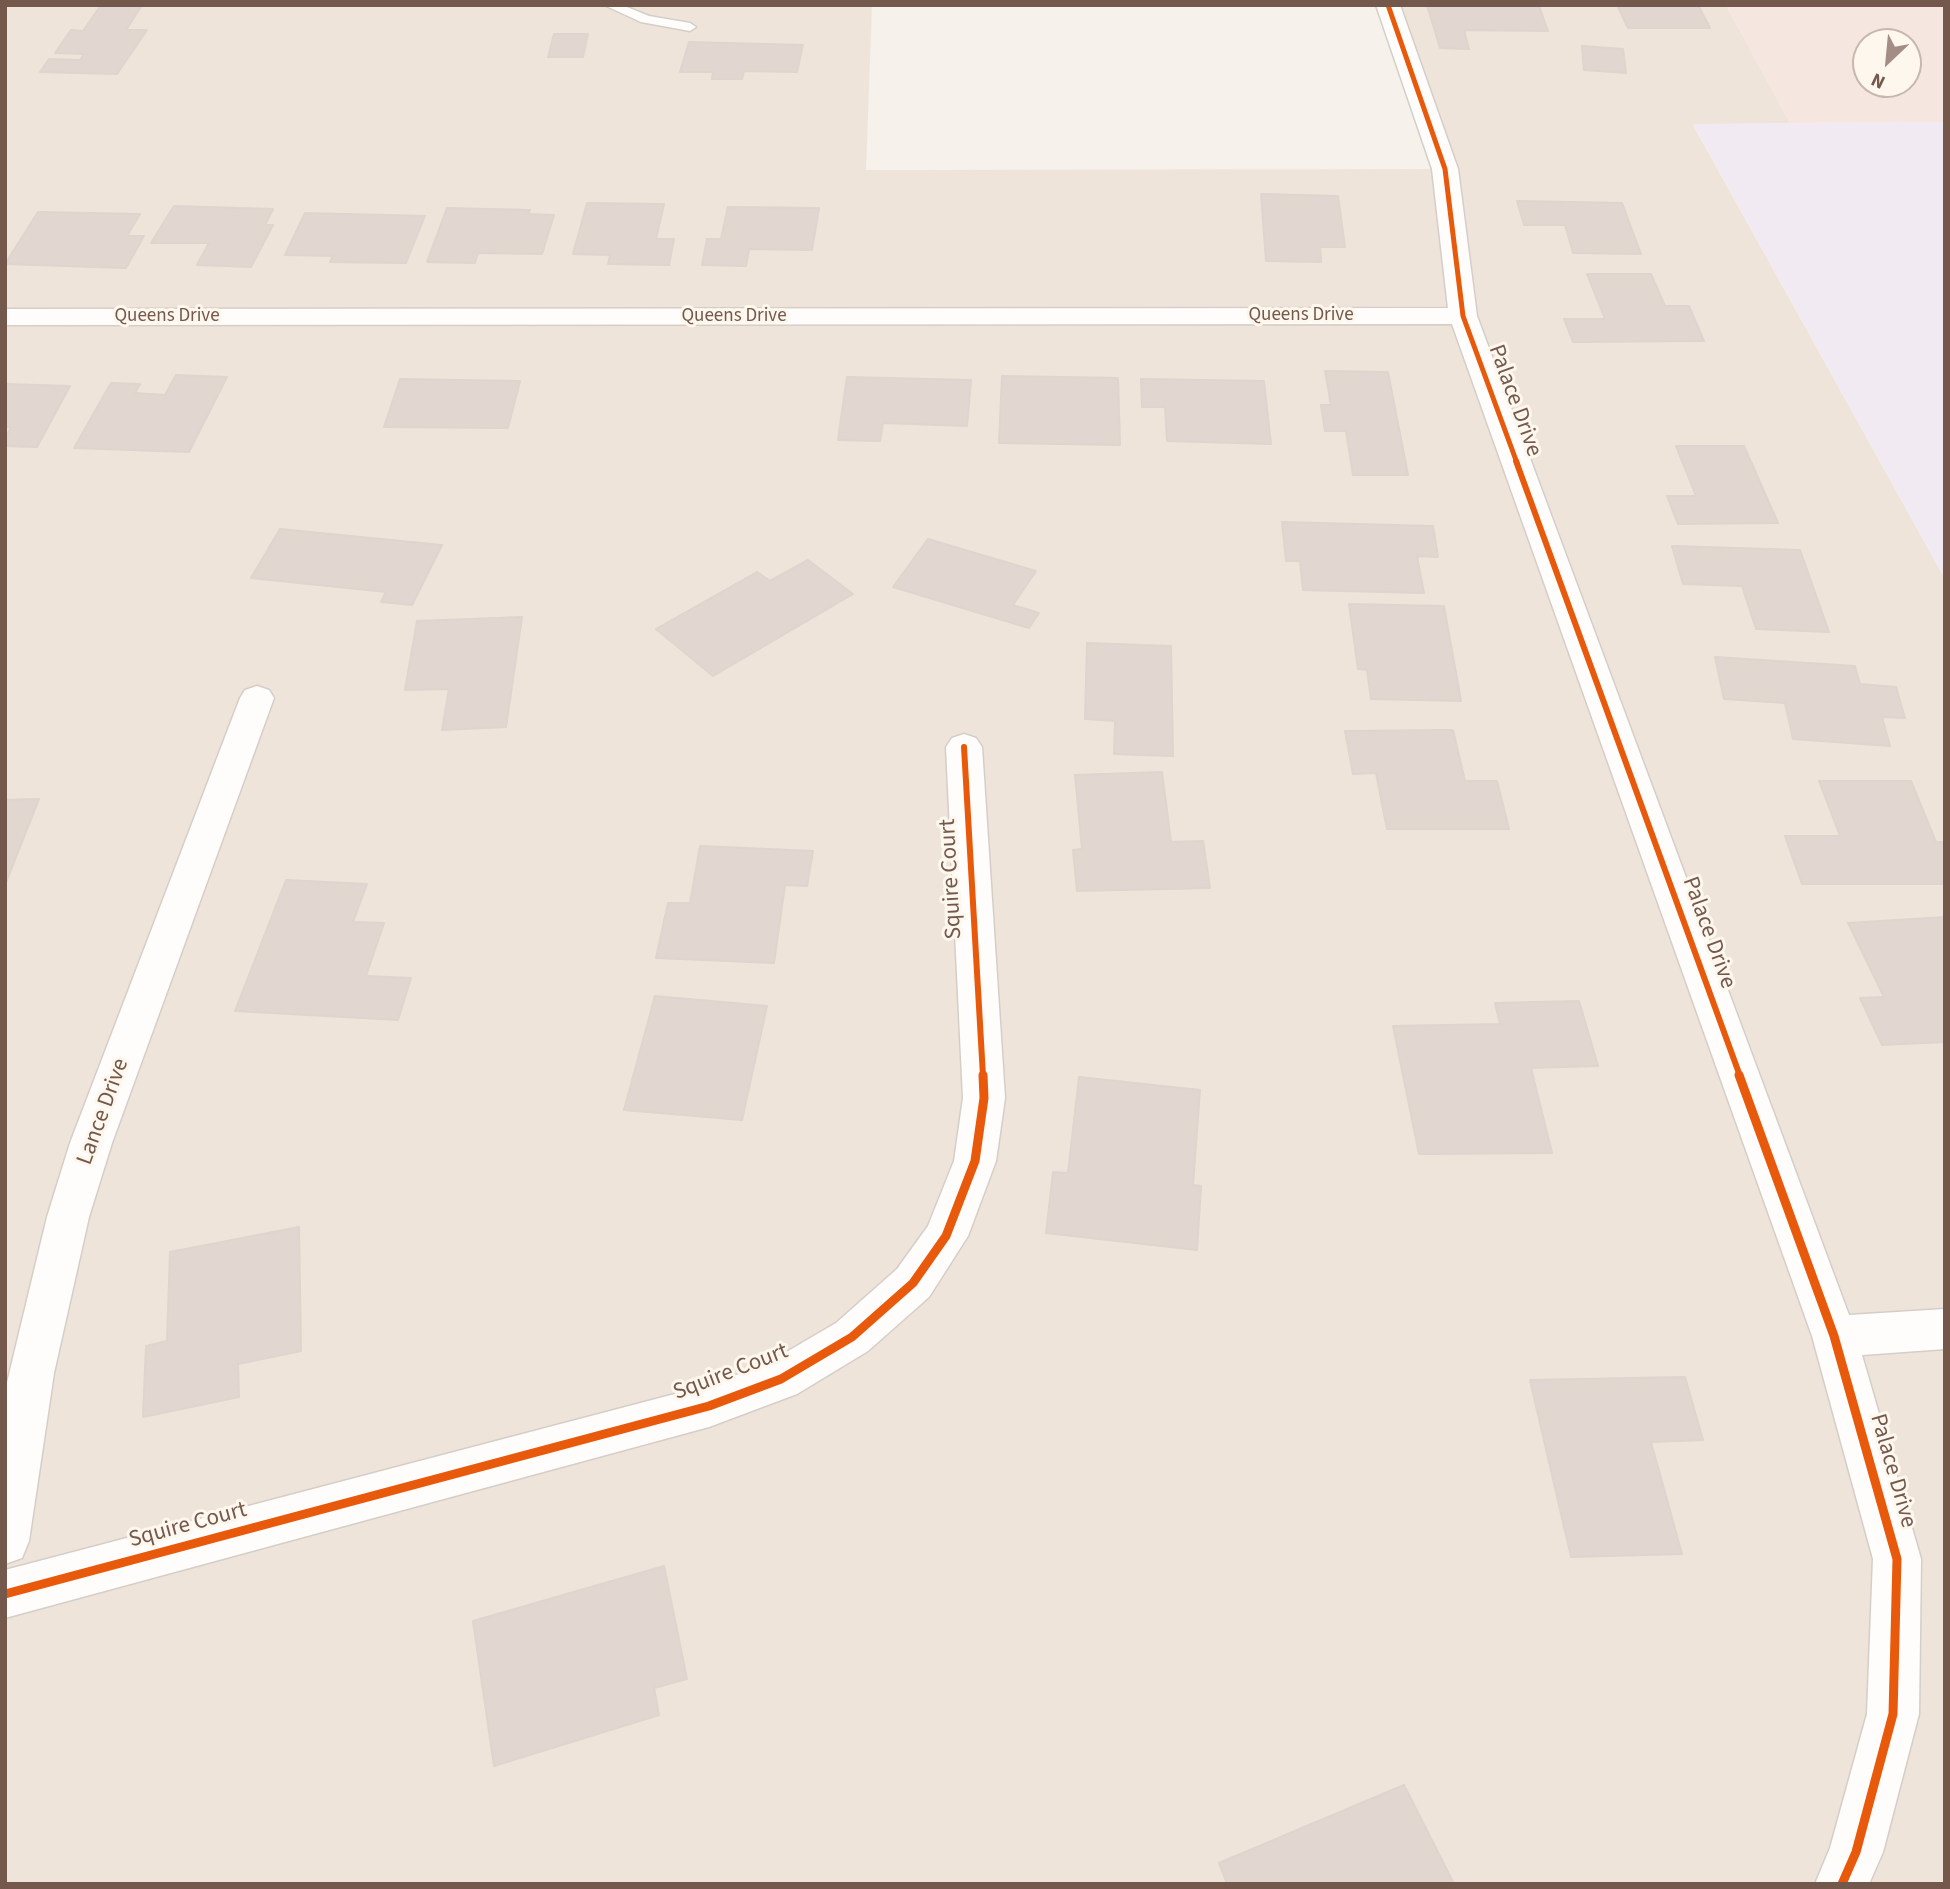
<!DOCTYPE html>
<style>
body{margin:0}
#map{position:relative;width:1950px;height:1889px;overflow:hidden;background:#f6f1eb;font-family:"Source Sans 3",sans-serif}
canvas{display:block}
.frame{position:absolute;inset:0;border:7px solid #74584c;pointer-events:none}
.north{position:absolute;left:1852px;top:28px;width:70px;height:70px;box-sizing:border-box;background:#fef7ed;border:2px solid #c7b7ad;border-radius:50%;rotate:206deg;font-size:19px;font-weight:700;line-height:28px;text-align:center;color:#74584c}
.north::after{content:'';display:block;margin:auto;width:24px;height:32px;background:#a28e84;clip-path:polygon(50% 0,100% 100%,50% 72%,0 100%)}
</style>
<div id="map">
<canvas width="1950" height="1889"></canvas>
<div class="frame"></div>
<div class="north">N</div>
</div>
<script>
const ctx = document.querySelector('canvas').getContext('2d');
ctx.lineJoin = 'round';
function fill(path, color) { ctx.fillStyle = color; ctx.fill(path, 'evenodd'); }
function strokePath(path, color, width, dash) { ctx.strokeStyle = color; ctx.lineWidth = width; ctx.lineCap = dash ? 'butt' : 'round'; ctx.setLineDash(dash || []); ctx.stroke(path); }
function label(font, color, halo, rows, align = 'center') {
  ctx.font = font + ' "Source Sans 3",sans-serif'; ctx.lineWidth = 6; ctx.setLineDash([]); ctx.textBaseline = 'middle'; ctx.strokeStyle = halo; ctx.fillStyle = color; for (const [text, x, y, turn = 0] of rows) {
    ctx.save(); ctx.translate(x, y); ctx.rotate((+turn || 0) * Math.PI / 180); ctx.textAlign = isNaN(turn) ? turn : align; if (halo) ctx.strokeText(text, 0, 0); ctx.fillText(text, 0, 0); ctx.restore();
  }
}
const residential = new Path2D(`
 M 5,5 L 872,5 L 866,170 L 1445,169 L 1388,5 L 1726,5 L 1790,123 L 1693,125 L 1945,579 L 1945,1884 L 5,1884 Z`);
const commercial = new Path2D(`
 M 1726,5 L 1945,5 L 1945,122 L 1790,123 ZM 1866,42 L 1908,42 L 1908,84 L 1866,84 Z`);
const education = new Path2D(`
 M 1945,122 L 1945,579 L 1693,124 Z`);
const building = new Path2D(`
 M 101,5 L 142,5 L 126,30 L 147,30 L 117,74 L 40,72 L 49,59 L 80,60 L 84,54 L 55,53 L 71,30 L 83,31 Z
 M 1427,5 L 1539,6 L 1548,31 L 1464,30 L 1469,49 L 1440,48 Z
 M 1617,5 L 1698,5 L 1710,28 L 1628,28 Z
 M 554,34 L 588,34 L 583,57 L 548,57 Z
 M 689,42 L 803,45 L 797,72 L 744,71 L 742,79 L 712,79 L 713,72 L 680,72 Z
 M 1582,46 L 1623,49 L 1626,73 L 1584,70 Z
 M 1261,194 L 1338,196 L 1345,247 L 1320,247 L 1321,262 L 1266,261 Z
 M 1517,201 L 1622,203 L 1641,254 L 1573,253 L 1565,225 L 1524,225 Z
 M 587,203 L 664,204 L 656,239 L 674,239 L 669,265 L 608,264 L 610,255 L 573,254 Z
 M 174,206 L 273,209 L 265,225 L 273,225 L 251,267 L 197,265 L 209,243 L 151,243 Z
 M 728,207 L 819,208 L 812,250 L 749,249 L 746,266 L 702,265 L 707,239 L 721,239 Z
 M 447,208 L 530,210 L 528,214 L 554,215 L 542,254 L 478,253 L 475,263 L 427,262 Z
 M 38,212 L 140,214 L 127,236 L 144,236 L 126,268 L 5,264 Z
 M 305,213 L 425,216 L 406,263 L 330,262 L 333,256 L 285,255 Z
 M 1587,274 L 1651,274 L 1665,306 L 1689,306 L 1704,341 L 1573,342 L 1564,319 L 1605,319 Z
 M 1325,371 L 1388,372 L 1408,475 L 1353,475 L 1346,431 L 1325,431 L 1321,405 L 1331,405 Z
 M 176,375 L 227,377 L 189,452 L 74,448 L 111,383 L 140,384 L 135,393 L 165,395 Z
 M 1002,376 L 1118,378 L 1120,445 L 999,443 Z
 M 847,377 L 971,380 L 967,426 L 883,423 L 880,441 L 838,440 Z
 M 400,379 L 520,381 L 508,428 L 384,427 Z
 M 1141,379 L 1264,381 L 1271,444 L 1167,441 L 1165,407 L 1142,407 Z
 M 5,384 L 70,386 L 37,447 L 5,446 L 5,439 L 11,427 L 5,427 Z
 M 1676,446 L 1744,446 L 1778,523 L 1678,524 L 1667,496 L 1696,496 Z
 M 1282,522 L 1433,526 L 1438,557 L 1417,556 L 1424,593 L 1303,590 L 1300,561 L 1286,561 Z
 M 280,529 L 442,545 L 412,605 L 381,602 L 386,592 L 251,578 Z
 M 928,539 L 1036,571 L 1013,605 L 1039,613 L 1029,628 L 893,587 Z
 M 1672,546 L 1800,550 L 1829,632 L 1756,629 L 1742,586 L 1683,584 Z
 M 808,560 L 853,594 L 713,676 L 656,629 L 757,572 L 770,581 Z
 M 1349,604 L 1444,606 L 1461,701 L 1371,699 L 1367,670 L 1358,669 Z
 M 522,617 L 506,727 L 442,730 L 449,689 L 405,690 L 417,621 Z
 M 1087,643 L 1171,646 L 1173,756 L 1114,754 L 1115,721 L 1085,719 Z
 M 1715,657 L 1855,666 L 1860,684 L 1896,687 L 1905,718 L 1882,717 L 1890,746 L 1793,739 L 1785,703 L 1724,699 Z
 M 1453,730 L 1465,781 L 1497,781 L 1509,829 L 1387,829 L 1376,773 L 1353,774 L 1345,731 Z
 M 1162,772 L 1171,842 L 1203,841 L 1210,888 L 1077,891 L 1073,850 L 1082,849 L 1075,775 Z
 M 1819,781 L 1911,781 L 1936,842 L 1945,842 L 1945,884 L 1802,884 L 1785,836 L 1840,836 Z
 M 39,799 L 5,885 L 5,800 Z
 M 700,846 L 813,851 L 807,886 L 785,885 L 774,963 L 656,958 L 668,903 L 690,903 Z
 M 286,880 L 367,884 L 353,922 L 384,923 L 366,976 L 411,978 L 398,1020 L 235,1011 Z
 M 1945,917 L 1945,1042 L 1882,1045 L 1860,998 L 1884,997 L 1848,923 Z
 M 655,996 L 767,1006 L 742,1120 L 624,1110 Z
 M 1579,1001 L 1598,1066 L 1531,1068 L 1552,1153 L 1419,1154 L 1393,1026 L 1500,1024 L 1495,1003 Z
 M 1079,1077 L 1200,1090 L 1193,1185 L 1201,1186 L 1197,1250 L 1046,1233 L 1053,1172 L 1068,1173 Z
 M 299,1227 L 301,1351 L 238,1364 L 239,1397 L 143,1417 L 146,1346 L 167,1341 L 170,1252 Z
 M 1685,1377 L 1703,1440 L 1651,1442 L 1682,1554 L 1571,1557 L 1530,1380 Z
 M 664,1566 L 687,1679 L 654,1688 L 659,1715 L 494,1766 L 473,1621 Z
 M 1404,1785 L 1454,1884 L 1227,1884 L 1219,1863 Z`);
const service = new Path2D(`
 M 604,5 L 622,5 L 649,16 L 690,23 L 696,27 L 690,31 L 641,22 Z`);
const minor = new Path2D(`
 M 1376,5 L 1400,5 L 1458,169 L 1477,316 L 1849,1315 L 1945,1309 L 1945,1349 L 1862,1355 L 1921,1559 L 1919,1714 L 1883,1852 L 1869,1884 L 1815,1884 L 1830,1848 L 1867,1714 L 1873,1559 L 1812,1336 L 1452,324 L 5,325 L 5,309 L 1448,308 L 1432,169 Z
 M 257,686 L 269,690 L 274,698 L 112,1143 L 89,1217 L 54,1373 L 29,1541 L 22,1558 L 5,1564 L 5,1391 L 47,1217 L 70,1143 L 240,698 L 245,690 Z
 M 964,734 L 976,738 L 982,747 L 1005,1098 L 996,1161 L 968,1236 L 929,1297 L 868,1351 L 797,1394 L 709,1427 L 5,1618 L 5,1570 L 709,1385 L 766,1364 L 836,1323 L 897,1269 L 928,1226 L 954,1161 L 963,1098 L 946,747 L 952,738 Z`);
const cyclewayFar2 = new Path2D(`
 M 1388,5 L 1445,169 L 1463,316 L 1517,463`);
const cyclewayFar1 = new Path2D(`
 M 1516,461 L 1740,1076
 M 964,747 L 983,1076`);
const cycleway = new Path2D(`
 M 1739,1075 L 1834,1336 L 1897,1559 L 1893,1714 L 1856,1852 L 1842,1884
 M 5,1594 L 709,1406 L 781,1379 L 852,1337 L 913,1283 L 946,1236 L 975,1161 L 984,1098 L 983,1075`);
const farStreetnames = [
 ["Queens Drive",1301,316],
 ["Queens Drive",167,317],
 ["Queens Drive",734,317]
];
const streetNames = [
 ["Palace Drive",1514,401,70],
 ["Squire Court",952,879,-93],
 ["Palace Drive",1708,933,70],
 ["Lance Drive",104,1112,-70],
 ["Squire Court",731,1373,-21],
 ["Palace Drive",1892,1471,74],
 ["Squire Court",188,1526,-15]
];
fill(residential, '#efe4d9');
fill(commercial, '#f6e6e0');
fill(education, '#f2eaf2');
fill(building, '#e1d7d0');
strokePath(building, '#dfd4ce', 2);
strokePath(service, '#d5cec8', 3);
strokePath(minor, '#d5cec8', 3);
fill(service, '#fefdfc');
fill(minor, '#fefdfc');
strokePath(cyclewayFar2, '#e8590c', 5);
strokePath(cyclewayFar1, '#e8590c', 6);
strokePath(cycleway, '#e8590c', 9);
label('19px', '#74584c', '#fef7ed', farStreetnames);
label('23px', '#74584c', '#fef7ed', streetNames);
</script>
